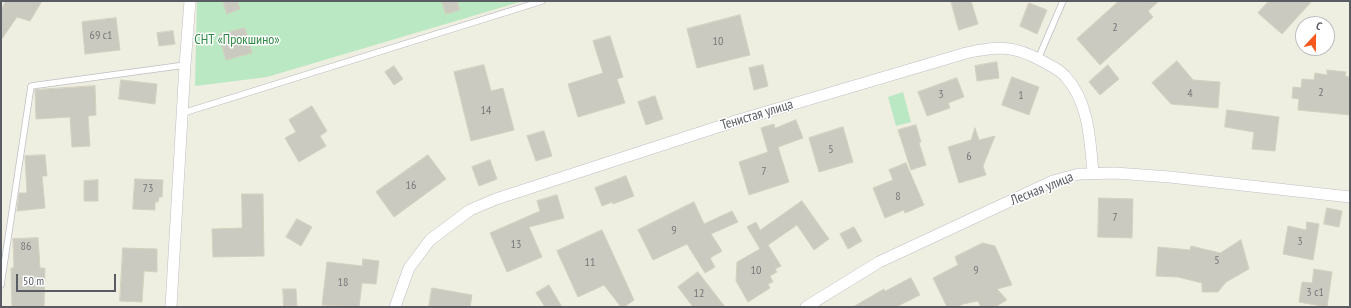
<!DOCTYPE html>
<meta charset="utf-8">
<style>
body{margin:0}
#map{position:relative;width:1351px;height:308px;overflow:hidden;background:#eeeee1;font-family:"PT Sans Narrow",sans-serif}
canvas{display:block}
.frame{position:absolute;inset:0;border:2px solid #595c63;pointer-events:none}
.north{position:absolute;left:1295px;top:16px;width:40px;height:40px;box-sizing:border-box;background:#fff;border:1px solid #bdbec1;border-radius:50%;rotate:22deg;font-size:11px;font-weight:700;line-height:16px;text-align:center;color:#595c63}
.north::after{content:'';display:block;margin:auto;width:14px;height:18px;background:#f8581d;clip-path:polygon(50% 0,100% 100%,50% 72%,0 100%)}
.scale{position:absolute;left:16px;top:274px;width:100px;height:18px;box-sizing:border-box;border:2px solid #595c63;border-top:0;padding-left:5px;font-size:12px;line-height:14px;white-space:nowrap;color:#595c63;-webkit-text-stroke:3px #fff;paint-order:stroke}
</style>
<div id="map">
<canvas width="1351" height="308"></canvas>
<div class="frame"></div>
<div class="north">С</div>
<div class="scale">50 m</div>
</div>
<script>
const ctx = document.querySelector('canvas').getContext('2d');
ctx.lineJoin = 'round';
function fill(path, color) { ctx.fillStyle = color; ctx.fill(path, 'evenodd'); }
function strokePath(path, color, width, dash) { ctx.strokeStyle = color; ctx.lineWidth = width; ctx.lineCap = dash ? 'butt' : 'round'; ctx.setLineDash(dash || []); ctx.stroke(path); }
function label(font, color, halo, rows, align = 'center') {
  ctx.font = font + ' "PT Sans Narrow",sans-serif'; ctx.lineWidth = 3; ctx.setLineDash([]); ctx.textBaseline = 'middle'; ctx.strokeStyle = halo; ctx.fillStyle = color; for (const [text, x, y, turn = 0] of rows) {
    ctx.save(); ctx.translate(x, y); ctx.rotate((+turn || 0) * Math.PI / 180); ctx.textAlign = isNaN(turn) ? turn : align; if (halo) ctx.strokeText(text, 0, 0); ctx.fillText(text, 0, 0); ctx.restore();
  }
}
const green = new Path2D(`
 M 197,1 L 523,1 L 267,77 L 195,86 Z
 M 903,92 L 911,122 L 896,126 L 888,97 Z`);
const building = new Path2D(`
 M 6,1 L 42,1 L 30,21 L 17,17 L 1,40 L 1,10 Z
 M 223,1 L 237,1 L 240,9 L 227,14 Z
 M 442,1 L 457,1 L 460,10 L 446,14 Z
 M 951,1 L 971,1 L 978,24 L 959,30 Z
 M 1119,1 L 1159,1 L 1148,11 L 1153,17 L 1100,65 L 1077,39 Z
 M 1269,1 L 1312,1 L 1282,34 L 1258,13 Z
 M 1029,3 L 1047,10 L 1037,34 L 1020,26 Z
 M 740,15 L 750,55 L 697,68 L 687,29 Z
 M 116,18 L 120,50 L 85,54 L 82,22 Z
 M 245,28 L 252,53 L 226,60 L 219,35 Z
 M 173,31 L 175,44 L 159,46 L 157,33 Z
 M 610,36 L 623,77 L 617,79 L 625,103 L 578,117 L 568,84 L 603,73 L 593,41 Z
 M 1177,61 L 1193,80 L 1220,82 L 1218,108 L 1171,104 L 1152,83 Z
 M 997,62 L 999,78 L 977,81 L 975,66 Z
 M 484,65 L 491,91 L 503,88 L 514,130 L 471,141 L 454,72 Z
 M 763,65 L 768,86 L 754,90 L 749,68 Z
 M 1108,65 L 1119,79 L 1100,95 L 1089,82 Z
 M 394,66 L 403,79 L 394,85 L 385,72 Z
 M 1327,70 L 1346,72 L 1345,76 L 1350,77 L 1350,115 L 1298,110 L 1299,99 L 1292,98 L 1293,87 L 1301,88 L 1302,79 L 1314,80 L 1315,73 L 1327,75 Z
 M 1012,77 L 1039,87 L 1029,115 L 1002,105 Z
 M 957,78 L 964,97 L 948,103 L 950,108 L 927,116 L 918,92 Z
 M 121,80 L 157,84 L 155,104 L 119,99 Z
 M 95,86 L 96,115 L 88,116 L 90,146 L 72,147 L 70,117 L 36,119 L 35,90 Z
 M 655,96 L 663,119 L 646,125 L 638,102 Z
 M 312,106 L 327,131 L 320,136 L 326,146 L 299,162 L 285,138 L 296,132 L 289,120 Z
 M 1227,110 L 1279,117 L 1275,151 L 1252,149 L 1254,132 L 1225,127 Z
 M 796,120 L 803,138 L 778,147 L 789,182 L 749,195 L 739,162 L 768,152 L 761,128 L 774,124 L 775,128 Z
 M 916,125 L 921,142 L 919,143 L 926,165 L 911,170 L 898,130 Z
 M 843,127 L 853,162 L 819,172 L 809,138 Z
 M 975,128 L 979,140 L 995,136 L 983,166 L 986,175 L 959,183 L 948,147 L 971,140 Z
 M 544,131 L 552,156 L 536,161 L 527,136 Z
 M 45,155 L 47,176 L 42,176 L 45,208 L 17,211 L 19,193 L 27,193 L 25,156 Z
 M 428,155 L 446,179 L 394,217 L 376,192 Z
 M 490,160 L 497,179 L 479,186 L 472,167 Z
 M 906,163 L 924,205 L 905,213 L 904,210 L 885,218 L 873,188 L 893,180 L 889,170 Z
 M 626,176 L 634,196 L 613,204 L 612,202 L 602,206 L 595,188 Z
 M 135,179 L 163,180 L 162,197 L 159,197 L 158,202 L 155,202 L 155,210 L 133,209 Z
 M 98,180 L 98,201 L 84,201 L 84,181 Z
 M 242,194 L 263,194 L 264,256 L 213,257 L 212,229 L 242,228 Z
 M 557,195 L 564,218 L 529,227 L 542,257 L 507,272 L 490,233 L 540,211 L 537,201 Z
 M 1099,198 L 1133,199 L 1132,238 L 1098,237 Z
 M 802,201 L 829,239 L 814,250 L 797,225 L 768,245 L 781,266 L 775,269 L 777,272 L 770,276 L 773,282 L 768,284 L 770,288 L 748,302 L 736,281 L 737,262 L 760,249 L 747,227 L 756,222 L 760,230 Z
 M 694,202 L 704,224 L 732,211 L 738,222 L 711,234 L 722,251 L 710,258 L 715,267 L 705,273 L 687,244 L 653,260 L 638,230 Z
 M 1327,208 L 1342,211 L 1339,227 L 1324,224 Z
 M 297,219 L 312,227 L 301,246 L 286,237 Z
 M 1307,222 L 1319,224 L 1313,260 L 1283,254 L 1288,226 L 1306,230 Z
 M 854,227 L 862,241 L 848,249 L 840,234 Z
 M 602,230 L 634,300 L 624,307 L 621,307 L 604,285 L 578,297 L 557,251 Z
 M 38,238 L 40,268 L 45,268 L 44,307 L 12,307 L 11,268 L 14,268 L 13,239 Z
 M 1241,240 L 1249,269 L 1226,282 L 1218,292 L 1202,292 L 1202,283 L 1178,277 L 1156,276 L 1158,247 L 1190,250 L 1191,246 L 1220,253 Z
 M 983,243 L 995,246 L 1012,285 L 997,289 L 1007,300 L 995,307 L 981,307 L 978,301 L 963,304 L 957,307 L 947,307 L 933,278 L 958,265 L 955,257 Z
 M 123,248 L 157,249 L 157,272 L 144,271 L 142,302 L 120,301 Z
 M 363,259 L 379,261 L 376,284 L 362,283 L 359,307 L 322,305 L 327,262 L 362,266 Z
 M 1314,269 L 1332,272 L 1327,307 L 1299,302 L 1302,282 L 1312,283 Z
 M 698,272 L 725,307 L 693,307 L 678,287 Z
 M 911,278 L 920,295 L 896,307 L 853,307 L 884,289 L 885,291 Z
 M 549,285 L 562,307 L 545,307 L 536,293 Z
 M 432,288 L 472,295 L 470,307 L 429,307 Z
 M 283,289 L 296,289 L 297,306 L 284,306 Z`);
const lane = new Path2D(`
 M 1038,59 L 1063,1
 M 183,113 L 542,1
 M 1,285 L 31,86 L 185,65`);
const street = new Path2D(`
 M 171,307 L 185,65 L 190,1
 M 395,307 L 409,268 L 430,240 L 470,210 L 496,199 L 739,120 L 966,53 C 996,46 1014,45 1042,61 C 1049,65 1059,69 1065,76 C 1089,102 1090,140 1093,173
 M 806,307 L 879,262 L 1053,181 L 1079,174 L 1115,173 L 1170,177 L 1350,197`);
const numberNames = [
 ["2",1115,28],
 ["69 с1",101,36],
 ["10",718,42],
 ["2",1321,93],
 ["4",1190,94],
 ["3",941,95],
 ["1",1021,96],
 ["14",486,111],
 ["5",831,150],
 ["6",969,157],
 ["7",764,172],
 ["16",411,186],
 ["73",148,189],
 ["8",898,197],
 ["7",1115,218],
 ["9",674,231],
 ["3",1300,242],
 ["13",516,245],
 ["86",26,247],
 ["5",1217,261],
 ["11",590,263],
 ["10",756,271],
 ["9",976,271],
 ["18",343,283],
 ["3 с1",1315,293],
 ["12",699,294]
];
const parkNames = [
 ["СНТ «Прокшино»",237,40]
];
const streetNames = [
 ["Тенистая улица",757,115,-17],
 ["Лесная улица",1042,189,-22]
];
fill(green, '#bae8c3');
fill(building, '#cbcac0');
strokePath(building, '#d3d1be', 1);
strokePath(lane, '#bebfc6', 7);
strokePath(street, '#bebfc6', 12);
strokePath(lane, '#fff', 5.5);
strokePath(street, '#fff', 11);
label('12px', '#76787a', null, numberNames);
label('14px', '#2e8742', '#fff', parkNames);
label('14px', '#595c63', '#fff', streetNames);
</script>
